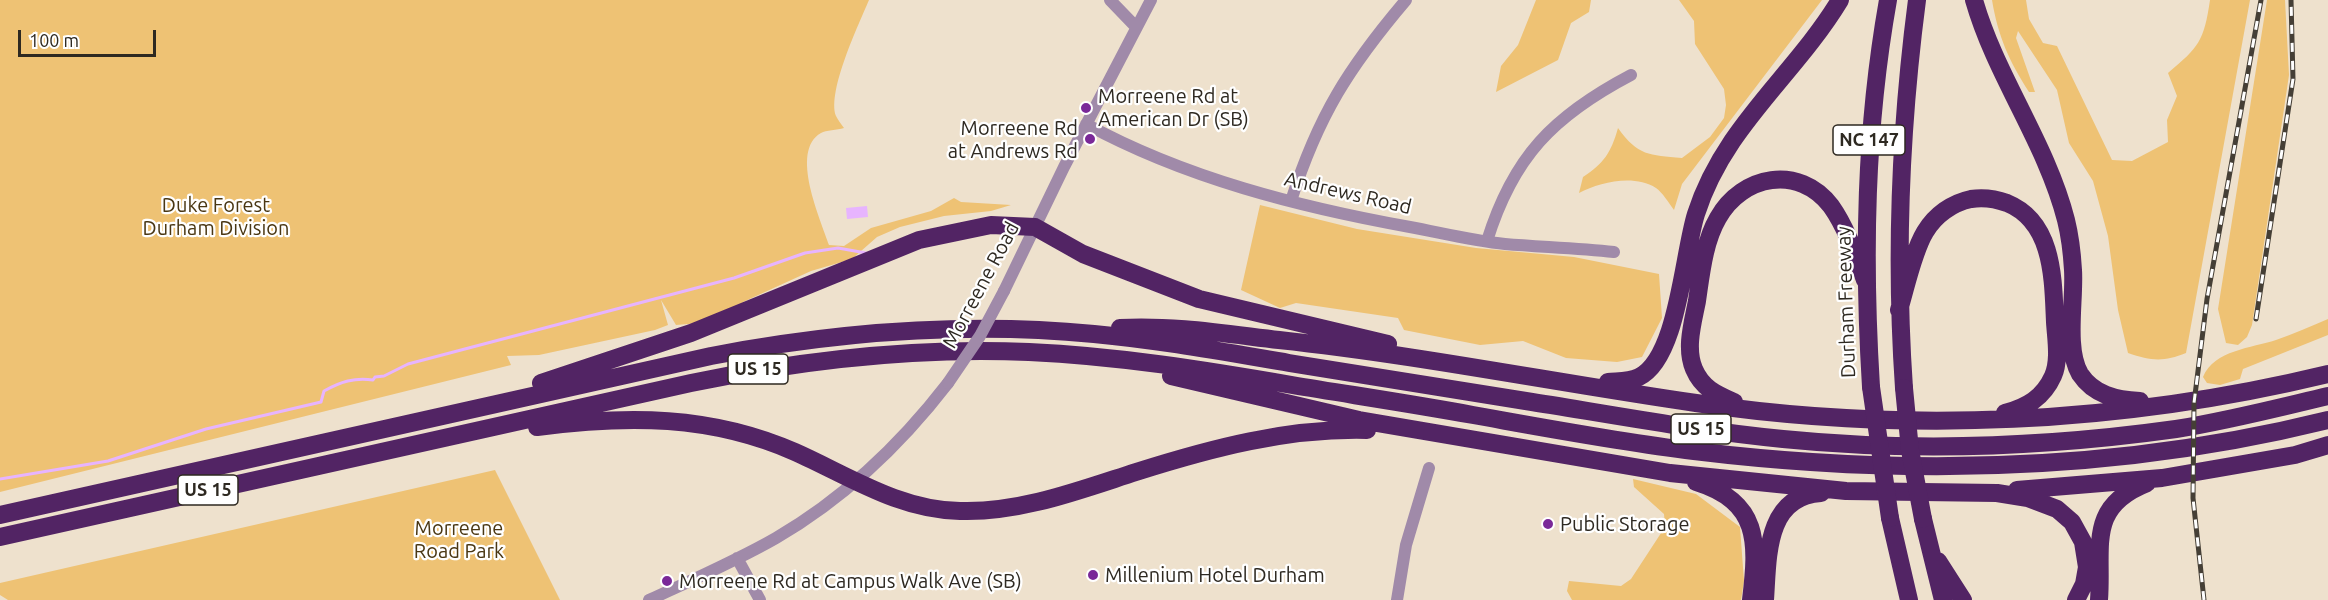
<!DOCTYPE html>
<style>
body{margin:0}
#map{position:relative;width:2328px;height:600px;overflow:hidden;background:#eee1cd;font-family:Ubuntu,sans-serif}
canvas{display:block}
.scale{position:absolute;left:18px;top:30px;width:138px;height:27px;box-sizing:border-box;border:3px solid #2e2921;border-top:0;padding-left:8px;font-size:18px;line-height:21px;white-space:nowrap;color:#2e2921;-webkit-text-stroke:4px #fff;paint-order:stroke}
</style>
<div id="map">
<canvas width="2328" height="600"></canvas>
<div class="scale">100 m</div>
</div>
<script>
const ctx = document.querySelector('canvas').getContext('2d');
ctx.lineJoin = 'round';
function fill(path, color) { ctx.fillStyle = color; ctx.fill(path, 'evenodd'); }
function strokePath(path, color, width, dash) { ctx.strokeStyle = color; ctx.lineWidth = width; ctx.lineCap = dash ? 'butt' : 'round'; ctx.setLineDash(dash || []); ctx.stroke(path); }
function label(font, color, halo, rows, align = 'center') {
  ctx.font = font + ' Ubuntu,sans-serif'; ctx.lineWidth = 4.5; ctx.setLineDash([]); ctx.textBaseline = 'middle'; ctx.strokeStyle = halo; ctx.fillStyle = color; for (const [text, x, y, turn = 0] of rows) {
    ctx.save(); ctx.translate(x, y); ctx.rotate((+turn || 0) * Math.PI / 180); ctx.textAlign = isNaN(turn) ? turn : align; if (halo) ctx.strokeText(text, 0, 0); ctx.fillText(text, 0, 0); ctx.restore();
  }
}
const green = new Path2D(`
 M 0,0 L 869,0 C 859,24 827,91 836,116 C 838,120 841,124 844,128 C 837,130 826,130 821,133 C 789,151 821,220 829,245 L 844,246 L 871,228 L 931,211 L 954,198 L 961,202 L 1011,205 L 991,211 L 944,216 L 900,227 L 877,237 L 852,259 L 811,271 L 743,302 L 740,308 L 700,323 L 676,325 L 661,300 L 668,325 L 655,330 L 539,355 L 507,356 L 511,365 L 0,492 Z
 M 1536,0 L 1591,0 L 1589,12 L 1571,23 L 1558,60 L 1496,92 L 1501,66 L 1518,45 Z
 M 1679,0 L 1822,0 L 1682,184 L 1674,210 C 1669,203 1662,192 1656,188 C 1634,174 1600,182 1579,193 L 1583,177 C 1604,163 1611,153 1618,128 C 1638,156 1649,155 1682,158 L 1710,137 L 1724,118 L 1726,105 L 1724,89 L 1695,44 L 1694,21 Z
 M 1992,0 L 2026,0 L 2029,19 L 2043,43 L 2057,46 L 2112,160 L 2132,161 L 2168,142 L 2167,120 L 2177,96 L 2168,73 C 2199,47 2204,41 2210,0 L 2250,0 L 2186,353 C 2164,362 2151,361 2128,353 L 2118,310 L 2108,236 L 2093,181 L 2069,143 L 2057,90 L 2018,31 L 2016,38 L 2035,92 L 2029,92 C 2009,61 1998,36 1992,0 Z
 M 2267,0 L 2285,0 L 2289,75 L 2252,325 L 2247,337 L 2238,345 L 2226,343 L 2218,309 Z
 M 1260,205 L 1357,229 L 1476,248 L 1574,257 L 1659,274 L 1662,318 L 1642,357 L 1617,362 L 1566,358 L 1523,341 L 1480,345 L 1404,330 L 1398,318 L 1296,303 L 1280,308 L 1241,290 Z
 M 2328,319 L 2328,335 L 2243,369 L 2240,379 L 2220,385 L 2207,383 L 2203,377 C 2214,350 2252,348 2276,340 C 2293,334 2311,326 2328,319 Z
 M 495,470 L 560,600 L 8,600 L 0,595 L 0,583 Z
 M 1633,479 L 1696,494 L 1740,527 L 1744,581 L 1741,600 L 1572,600 L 1567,591 L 1569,581 L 1621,586 L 1631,579 L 1665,527 L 1664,514 L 1634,487 Z`);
const water = new Path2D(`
 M 867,206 L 868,217 L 847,219 L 846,208 Z`);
const stream = new Path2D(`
 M 0,479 L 108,461 L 206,429 L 321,402 L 324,391 C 340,382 355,377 373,380 L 375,377 L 384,376 L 408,364 L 734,278 L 805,253 L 838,248 L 866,253`);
const minor = new Path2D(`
 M 1110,0 L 1136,27
 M 1086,124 C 1185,178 1299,207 1410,227 C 1442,233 1473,241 1505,244 C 1541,247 1577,248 1614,252
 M 1291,201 C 1318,116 1349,67 1406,0
 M 1487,241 C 1513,157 1553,116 1631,75
 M 1004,291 L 1064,167 L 1151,0
 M 737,558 L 760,600
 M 649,600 C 692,580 736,561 776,538 C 843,499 901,444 948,383
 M 1397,600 L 1406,545 L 1429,468`);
const highway = new Path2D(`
 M 1974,0 C 1996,77 2046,142 2066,220 C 2070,236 2072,253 2073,270 C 2075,299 2065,349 2080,374 C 2094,395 2116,400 2140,401
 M 1899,310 C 1906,287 1913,252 1925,232 C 1935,215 1952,203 1971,199 C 1984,197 1996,199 2007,203 C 2054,222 2053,280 2055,322 C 2056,339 2060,360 2053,376 C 2043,398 2027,407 2005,413
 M 1120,328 C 1172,325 1227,334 1279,340 C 1419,355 1557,383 1696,403 C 1906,434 2122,424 2328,374
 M 1171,376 L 1359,420 L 1670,473 L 1846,491 L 1997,493 L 2028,498 L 2057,509 L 2072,522 L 2083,542 L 2087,567 L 2084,584 L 2076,600
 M 1608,382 C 1618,381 1629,382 1639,377 C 1678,358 1683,255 1696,214 C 1724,126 1794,76 1840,0
 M 541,383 L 691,333 L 919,240 L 991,225 L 1035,227 L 1083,254 L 1199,299 L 1388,344
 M 1871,387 C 1863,257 1865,129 1888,0
 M 1904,388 C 1895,258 1900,130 1917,0
 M 1734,402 C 1716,394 1702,388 1694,369 C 1685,348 1693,322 1697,301 C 1701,274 1704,242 1718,218 C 1742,175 1799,164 1831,206 C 1846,227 1856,256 1865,280
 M 537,427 C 627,415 711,415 795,452 C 849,476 899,510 960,511 C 1020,513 1080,490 1136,472 C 1212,448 1287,428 1367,430
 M 1696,482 C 1760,502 1758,542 1751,600
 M 2017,490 L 2162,478 L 2295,455 L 2328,445
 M 0,515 L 711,356 C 836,332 967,322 1094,334 C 1159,340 1224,352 1289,363 C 1370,376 1451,389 1532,402 C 1615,415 1699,431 1783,439 C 1913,452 2047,447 2176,429 C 2227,421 2277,408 2328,396
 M 1890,518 L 1909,600
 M 1923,519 L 1943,600
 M 0,537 L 691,383 C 802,360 915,347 1029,352 C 1118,356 1205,370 1292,385 C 1352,395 1413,404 1473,415 C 1546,428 1620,442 1694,451 C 1907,477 2119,472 2328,420
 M 1938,561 L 1963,600
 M 1765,600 C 1768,558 1765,496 1821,493
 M 2099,600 C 2103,547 2086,507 2147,483`);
const rail = new Path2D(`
 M 2256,319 L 2293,79 L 2291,0
 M 2204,600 L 2193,498 L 2194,403 L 2207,299 L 2261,0`);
const minorBridge = new Path2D(`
 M 948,383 L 980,336 L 1004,291`);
const highwayBridge = new Path2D(`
 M 1871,387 L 1890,518
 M 1904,388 L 1910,450 L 1923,519`);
const markers = [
 [1086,108,6,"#7a2898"],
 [1090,139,6,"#7a2898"],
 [1548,524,6,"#7a2898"],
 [1093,575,6,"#7a2898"],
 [667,581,6,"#7a2898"]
];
const shields = [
 [1869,140,72],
 [758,369,60],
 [1701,429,60],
 [208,490,60]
];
const shieldNames = [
 ["NC 147",1869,140],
 ["US 15",758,369],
 ["US 15",1701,429],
 ["US 15",208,490]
];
const poiNames = [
 ["Morreene Rd at",1098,96],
 ["American Dr (SB)",1098,119],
 ["Morreene Rd",1078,128,"right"],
 ["at Andrews Rd",1078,151,"right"],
 ["Public Storage",1560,524],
 ["Millenium Hotel Durham",1105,575],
 ["Morreene Rd at Campus Walk Ave (SB)",679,581]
];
const streetNames = [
 ["Andrews Road",1348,193,13],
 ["Morreene Road",981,285,-62],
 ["Durham Freeway",1846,302,-92]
];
const parkNames = [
 ["Duke Forest",216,205],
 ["Durham Division",216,228],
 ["Morreene",459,528],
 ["Road Park",459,551]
];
fill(green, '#eec274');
fill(water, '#e7b4fe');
strokePath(stream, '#e7b4fe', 3);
strokePath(minor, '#a08aa9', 12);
strokePath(highway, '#522464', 18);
strokePath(rail, '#453f36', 5);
strokePath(rail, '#fff', 3, [9]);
strokePath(minorBridge, '#a08aa9', 12);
strokePath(highwayBridge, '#522464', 18);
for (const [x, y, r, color] of markers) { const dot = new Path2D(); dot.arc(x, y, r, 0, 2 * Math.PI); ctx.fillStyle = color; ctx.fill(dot); strokePath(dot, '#fff', 2); }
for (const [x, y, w] of shields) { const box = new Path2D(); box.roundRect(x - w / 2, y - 15, w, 30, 4.5); ctx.fillStyle = '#fff'; ctx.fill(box); strokePath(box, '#2e2921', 1.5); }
label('bold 18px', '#2e2921', null, shieldNames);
label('20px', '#2e2921', '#fff', poiNames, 'left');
label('20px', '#2e2921', '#fff', streetNames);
label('20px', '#4a3713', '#fff', parkNames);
</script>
